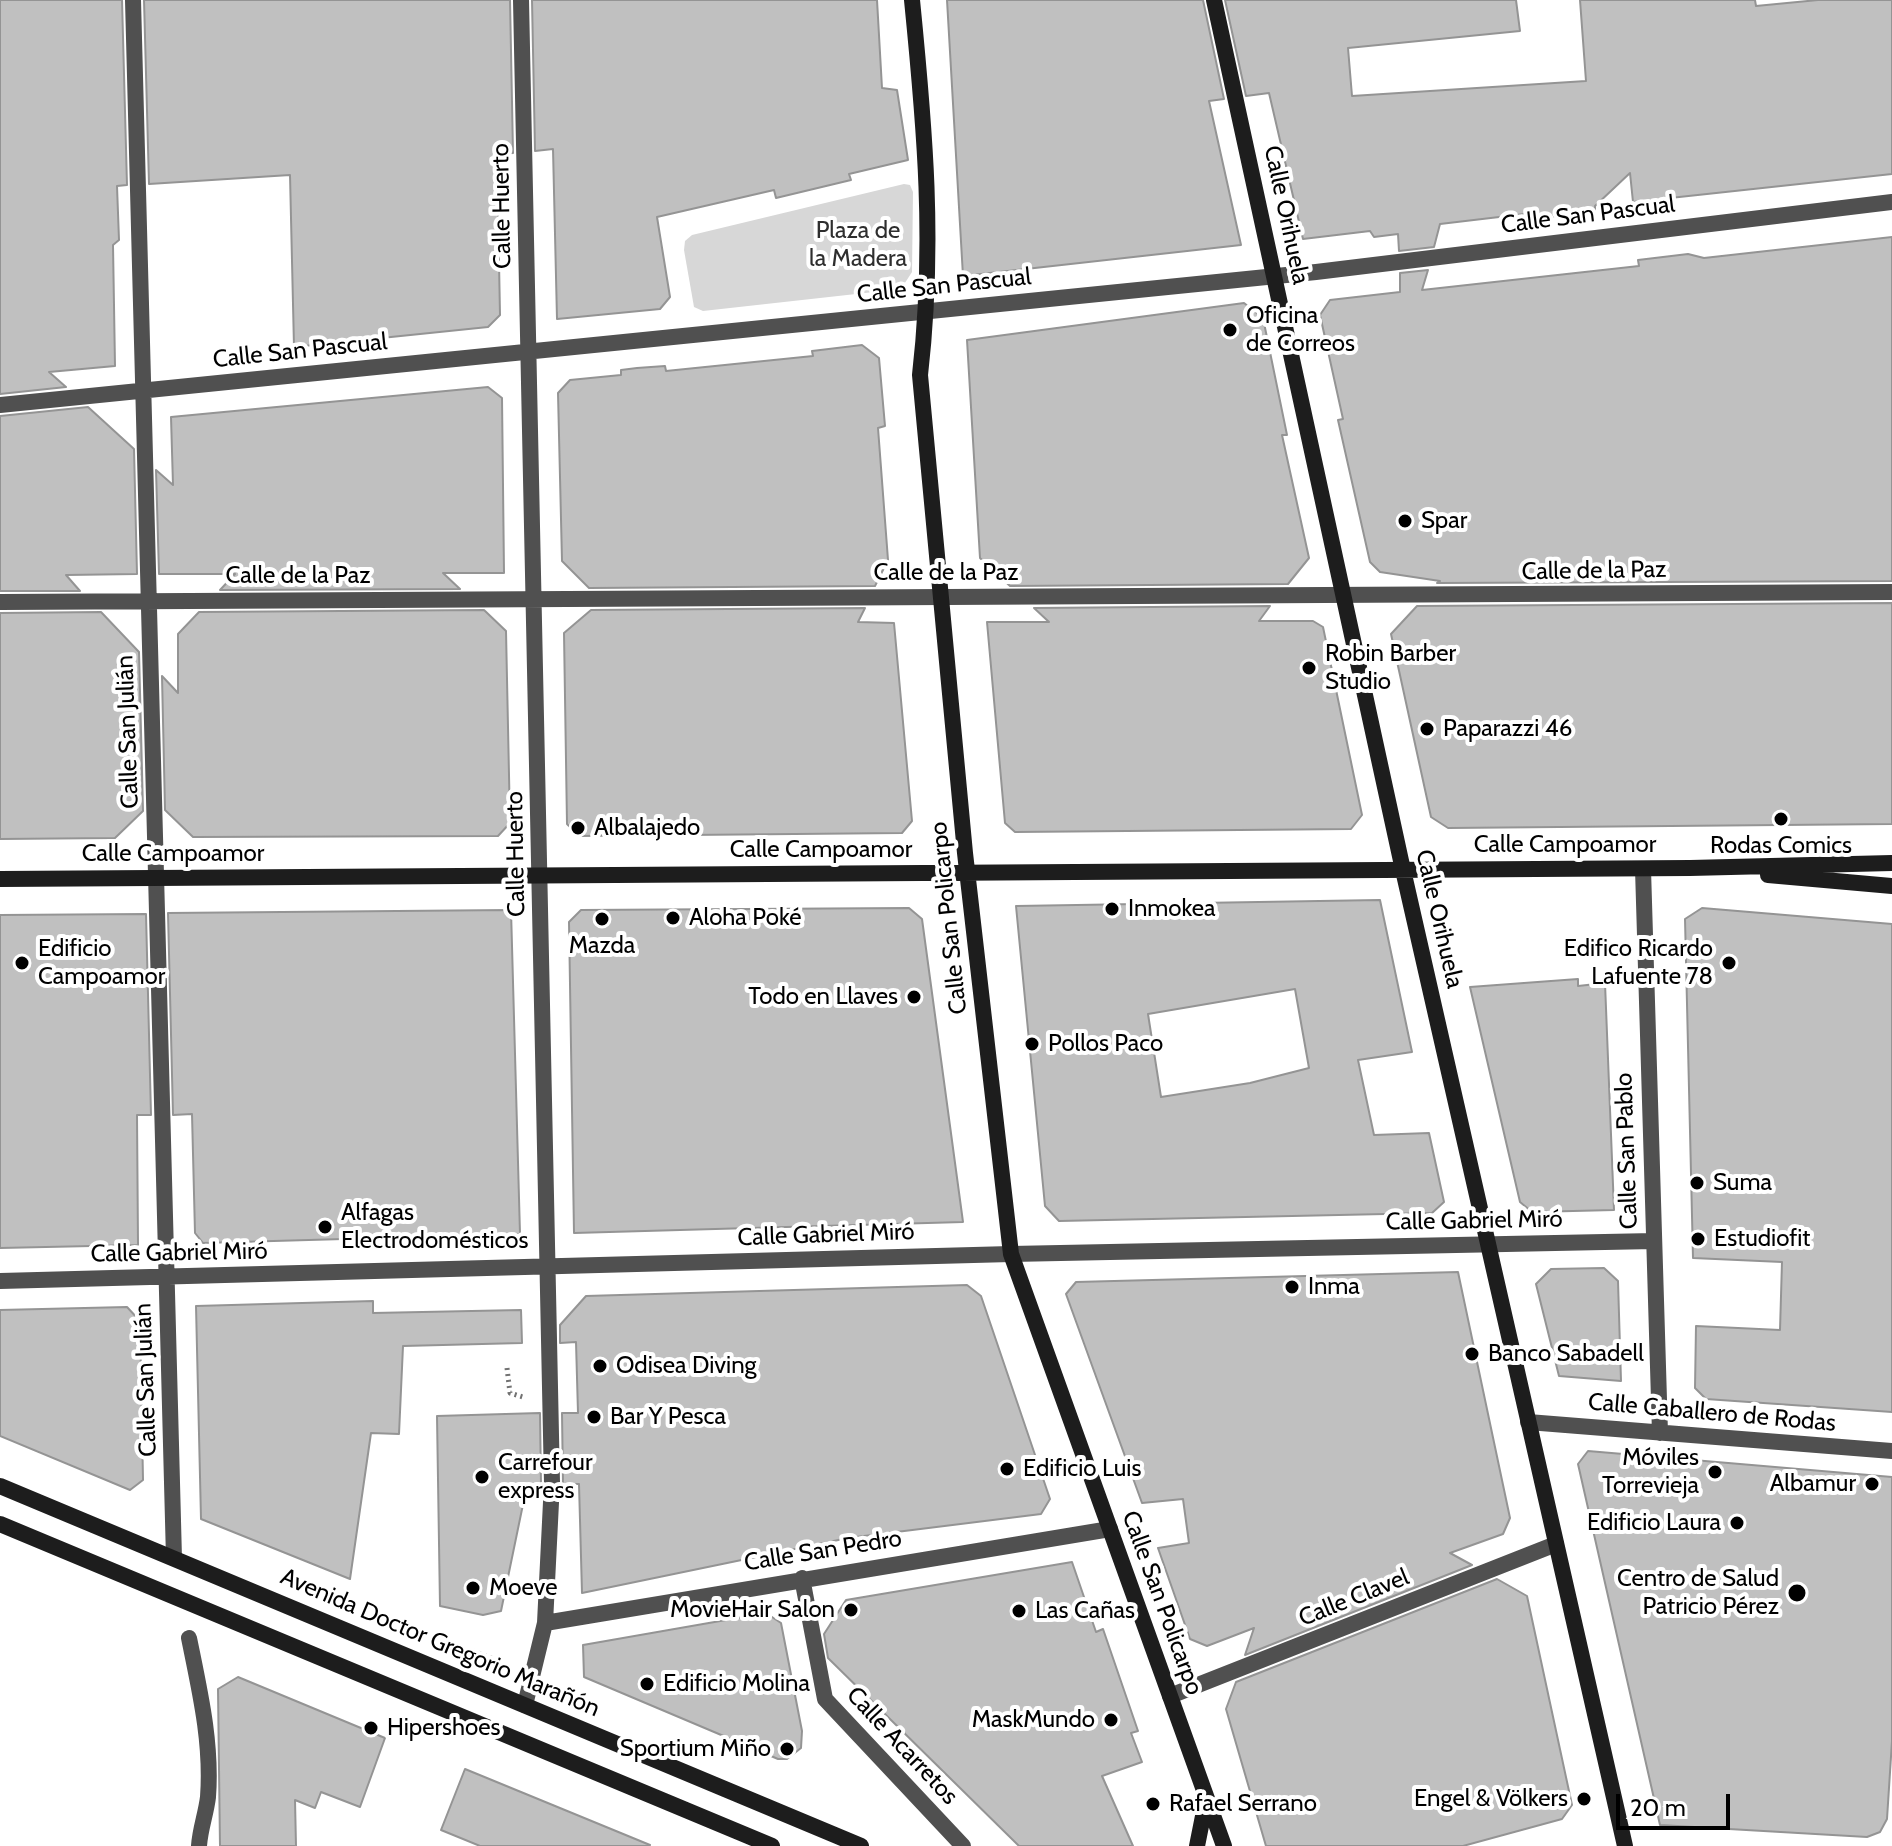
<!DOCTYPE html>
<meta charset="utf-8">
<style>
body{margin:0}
#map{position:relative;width:1892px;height:1846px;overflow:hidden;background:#fff;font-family:Cabin,sans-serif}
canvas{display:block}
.scale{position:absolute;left:1616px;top:1794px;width:114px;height:36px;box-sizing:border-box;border:4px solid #000;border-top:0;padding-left:10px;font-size:24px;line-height:28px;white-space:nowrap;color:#000;-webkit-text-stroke:6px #fff;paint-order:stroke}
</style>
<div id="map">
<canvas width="1892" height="1846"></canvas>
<div class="scale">20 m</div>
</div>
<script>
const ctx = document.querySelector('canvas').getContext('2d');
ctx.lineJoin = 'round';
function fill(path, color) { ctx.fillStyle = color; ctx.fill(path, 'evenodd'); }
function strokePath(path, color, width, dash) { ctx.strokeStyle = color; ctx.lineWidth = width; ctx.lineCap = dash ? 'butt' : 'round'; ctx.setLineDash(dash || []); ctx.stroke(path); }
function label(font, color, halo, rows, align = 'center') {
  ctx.font = font + ' Cabin,sans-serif'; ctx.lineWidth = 8; ctx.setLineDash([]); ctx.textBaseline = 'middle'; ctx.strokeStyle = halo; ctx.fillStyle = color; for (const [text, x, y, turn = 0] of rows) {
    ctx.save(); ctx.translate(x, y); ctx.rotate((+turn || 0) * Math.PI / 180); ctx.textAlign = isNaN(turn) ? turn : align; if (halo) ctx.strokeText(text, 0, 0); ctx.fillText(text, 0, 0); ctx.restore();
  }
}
const green = new Path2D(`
 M 904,184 L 910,185 L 913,192 L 912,272 L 901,289 L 703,311 L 694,307 L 684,250 L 685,241 L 692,235 Z`);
const building = new Path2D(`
 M 0,0 L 122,0 L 127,185 L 117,186 L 119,240 L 113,245 L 115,366 L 49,372 L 66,387 L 0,394 Z
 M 144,0 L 510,0 L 513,153 L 497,155 L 500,315 L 488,327 L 294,347 L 290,175 L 149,184 Z
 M 532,0 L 877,0 L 882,88 L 897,90 L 908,160 L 849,174 L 851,180 L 776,198 L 774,190 L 657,217 L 670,297 L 660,309 L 557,319 L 553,149 L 535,151 Z
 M 947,0 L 1203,0 L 1224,99 L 1209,101 L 1241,245 L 963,276 Z
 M 1225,0 L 1516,0 L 1520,31 L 1348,48 L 1352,96 L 1586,81 L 1580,0 L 1755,0 L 1756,6 L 1818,0 L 1892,0 L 1892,174 L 1633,202 L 1630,173 L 1595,206 L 1595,212 L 1541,218 L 1533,213 L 1440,224 L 1434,247 L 1399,251 L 1398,234 L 1374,237 L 1370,231 L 1303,239 L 1269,93 L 1246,96 Z
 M 1892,237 L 1892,581 L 1437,583 L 1440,581 L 1380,572 L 1370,562 L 1338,420 L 1343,419 L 1320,315 L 1330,300 L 1400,292 L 1400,273 L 1428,270 L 1422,290 L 1639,266 L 1638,260 L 1688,254 L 1704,258 Z
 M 1244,303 L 1263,318 L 1287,435 L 1282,435 L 1309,558 L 1288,584 L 1010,586 L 980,558 L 967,340 Z
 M 862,345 L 879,358 L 885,426 L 878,428 L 888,560 L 875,586 L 589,588 L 562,561 L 558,393 L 570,380 L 621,375 L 621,370 L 637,368 L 665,366 L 666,371 L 813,356 L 812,351 Z
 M 488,387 L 502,398 L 504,573 L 443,573 L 460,589 L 220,590 L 235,574 L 159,574 L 156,470 L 173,485 L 171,417 Z
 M 88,407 L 134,449 L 137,574 L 66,575 L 80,591 L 0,591 L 0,416 Z
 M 1892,603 L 1892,824 L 1448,828 L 1431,817 L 1391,634 L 1417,606 Z
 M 1270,606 L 1259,621 L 1313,621 L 1323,627 L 1362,815 L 1351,829 L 1015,832 L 1005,823 L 987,622 L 1049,622 L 1034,608 Z
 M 865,608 L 858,622 L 894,623 L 912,821 L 902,833 L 579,836 L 567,824 L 564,633 L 591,610 Z
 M 484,610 L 506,631 L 510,823 L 498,836 L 193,837 L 165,810 L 162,676 L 178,693 L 178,634 L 199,612 Z
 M 101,612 L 139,652 L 143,811 L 115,838 L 0,839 L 0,613 Z
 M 1380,900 L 1412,1052 L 1358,1060 L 1374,1135 L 1429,1133 L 1444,1202 L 1432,1213 L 1059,1221 L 1045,1206 L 1016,906 ZM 1295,989 L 1309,1068 L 1250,1083 L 1161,1097 L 1148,1014 Z
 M 909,908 L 922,919 L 963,1222 L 574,1233 L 569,922 L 581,910 Z
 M 1702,908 L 1892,924 L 1892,1412 L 1706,1399 L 1695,1388 L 1696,1326 L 1780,1330 L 1782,1262 L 1693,1258 L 1685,919 Z
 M 511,910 L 520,1234 L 203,1243 L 195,1233 L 192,1114 L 173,1115 L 168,913 Z
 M 146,914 L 151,1115 L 137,1115 L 138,1245 L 0,1248 L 0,915 Z
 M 1578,979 L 1578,986 L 1605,983 L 1614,1210 L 1532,1212 L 1520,1202 L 1470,987 Z
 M 1604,1268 L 1618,1281 L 1621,1381 L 1559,1376 L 1536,1284 L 1551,1269 Z
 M 1458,1272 L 1510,1518 L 1503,1534 L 1450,1553 L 1472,1565 L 1245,1655 L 1254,1628 L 1207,1646 L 1190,1639 L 1158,1548 L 1189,1543 L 1183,1499 L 1142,1503 L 1066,1294 L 1076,1282 Z
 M 967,1285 L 981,1296 L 1050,1499 L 1041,1514 L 848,1538 L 582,1593 L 579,1484 L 563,1484 L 562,1413 L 578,1413 L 576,1342 L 560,1343 L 560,1325 L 586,1296 Z
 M 373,1301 L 373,1313 L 521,1310 L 522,1343 L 403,1346 L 399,1434 L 371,1433 L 350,1579 L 201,1519 L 196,1306 Z
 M 127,1307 L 140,1321 L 143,1480 L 130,1490 L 0,1436 L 0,1310 Z
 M 540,1413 L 541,1485 L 527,1485 L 501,1611 L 483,1615 L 440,1606 L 437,1416 Z
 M 1588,1451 L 1892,1477 L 1892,1741 L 1887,1819 L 1880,1832 L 1867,1837 L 1660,1825 L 1578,1464 Z
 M 1072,1562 L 1096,1632 L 1103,1629 L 1138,1731 L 1131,1733 L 1142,1762 L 1102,1776 L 1133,1846 L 1019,1846 L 828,1658 L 824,1634 L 846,1600 Z
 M 1497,1579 L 1527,1596 L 1572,1805 L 1562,1819 L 1463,1846 L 1266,1846 L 1226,1709 L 1236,1682 Z
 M 766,1613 L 781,1623 L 802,1731 L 801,1748 L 787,1759 L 778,1759 L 584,1677 L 583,1645 Z
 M 238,1677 L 385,1738 L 360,1807 L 321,1792 L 315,1808 L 295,1800 L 296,1846 L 220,1846 L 218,1689 Z
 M 465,1769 L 650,1845 L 649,1846 L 480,1846 L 441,1830 Z`);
const path = new Path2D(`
 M 507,1368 L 510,1393 L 526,1398
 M 473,1651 L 496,1660`);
const street = new Path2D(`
 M 133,0 L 174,1558
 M 521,0 L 552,1482 L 545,1623 L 525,1705
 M 0,405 L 1316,272 L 1892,202
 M 0,602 L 1892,592
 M 1643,869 L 1660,1433
 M 0,1281 L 1011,1254 L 1654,1241
 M 1528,1422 L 1892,1451
 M 802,1578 L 825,1699 L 963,1846
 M 545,1623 L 1110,1529
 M 189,1638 C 200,1692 212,1743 208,1797 C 206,1814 200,1829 199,1846
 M 1170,1696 L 1556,1544`);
const secondary = new Path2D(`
 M 912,0 C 925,130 935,244 920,375 L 965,853 L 1011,1254 L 1224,1846
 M 1214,0 L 1403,870 L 1625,1846
 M 1768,875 L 1892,886
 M 0,879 L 1690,868 L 1892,863
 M 0,1486 L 861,1846
 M 0,1524 L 772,1846
 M 1197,1846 L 1206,1801`);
const markers = [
 [1230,330,8,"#000"],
 [1405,521,8,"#000"],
 [1309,668,8,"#000"],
 [1427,729,8,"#000"],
 [1781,819,8,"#000"],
 [578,828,8,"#000"],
 [1112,909,8,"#000"],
 [673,918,8,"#000"],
 [602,919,8,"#000"],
 [22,963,8,"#000"],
 [1729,963,8,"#000"],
 [914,997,8,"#000"],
 [1032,1044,8,"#000"],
 [1697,1183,8,"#000"],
 [325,1227,8,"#000"],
 [1698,1239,8,"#000"],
 [1292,1287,8,"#000"],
 [1472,1354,8,"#000"],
 [600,1366,8,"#000"],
 [594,1417,8,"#000"],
 [1007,1469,8,"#000"],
 [1715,1472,8,"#000"],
 [482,1477,8,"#000"],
 [1872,1484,8,"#000"],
 [1737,1523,8,"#000"],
 [473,1588,8,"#000"],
 [1797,1593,10,"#000"],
 [851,1610,8,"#000"],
 [1019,1611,8,"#000"],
 [647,1684,8,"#000"],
 [1111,1720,8,"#000"],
 [371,1728,8,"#000"],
 [787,1749,8,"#000"],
 [1584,1799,8,"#000"],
 [1153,1804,8,"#000"]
];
const streetNames = [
 ["Calle Huerto",502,206,-91],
 ["Calle Orihuela",1286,215,78],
 ["Calle San Pascual",1588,215,-7],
 ["Calle San Pascual",944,286,-6],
 ["Calle San Pascual",300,351,-6],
 ["Calle de la Paz",1594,571,-1],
 ["Calle de la Paz",946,573],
 ["Calle de la Paz",298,576],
 ["Calle San Julián",128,732,-92],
 ["Calle Campoamor",1565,845],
 ["Calle Campoamor",821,850],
 ["Calle Campoamor",173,854],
 ["Calle Huerto",516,854,-91],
 ["Calle San Policarpo",949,918,-96],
 ["Calle Orihuela",1439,919,77],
 ["Calle San Pablo",1627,1151,-92],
 ["Calle Gabriel Miró",1474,1221,-1],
 ["Calle Gabriel Miró",826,1235,-2],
 ["Calle Gabriel Miró",179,1253,-1],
 ["Calle San Julián",146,1380,-92],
 ["Calle Caballero de Rodas",1712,1413,5],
 ["Calle San Pedro",823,1551,-9],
 ["Calle Clavel",1354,1598,-22],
 ["Calle San Policarpo",1162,1603,70],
 ["Avenida Doctor Gregorio Marañón",440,1643,23],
 ["Calle Acarretos",902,1746,47]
];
const parkNames = [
 ["Plaza de",858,231],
 ["la Madera",858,259]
];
const poiNames = [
 ["Oficina",1246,316],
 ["de Correos",1246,344],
 ["Spar",1421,521],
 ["Robin Barber",1325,654],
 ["Studio",1325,682],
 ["Paparazzi 46",1443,729],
 ["Albalajedo",594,828],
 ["Rodas Comics",1781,846,"center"],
 ["Inmokea",1128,909],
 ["Aloha Poké",689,918],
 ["Mazda",602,946,"center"],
 ["Edificio",38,949],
 ["Campoamor",38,977],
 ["Edifico Ricardo",1713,949,"right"],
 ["Lafuente 78",1713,977,"right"],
 ["Todo en Llaves",898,997,"right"],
 ["Pollos Paco",1048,1044],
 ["Suma",1713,1183],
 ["Alfagas",341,1213],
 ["Electrodomésticos",341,1241],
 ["Estudiofit",1714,1239],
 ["Inma",1308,1287],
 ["Banco Sabadell",1488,1354],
 ["Odisea Diving",616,1366],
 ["Bar Y Pesca",610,1417],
 ["Móviles",1699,1458,"right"],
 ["Torrevieja",1699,1486,"right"],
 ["Carrefour",498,1463],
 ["express",498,1491],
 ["Edificio Luis",1023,1469],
 ["Albamur",1856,1484,"right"],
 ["Edificio Laura",1721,1523,"right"],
 ["Centro de Salud",1779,1579,"right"],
 ["Patricio Pérez",1779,1607,"right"],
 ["Moeve",489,1588],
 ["MovieHair Salon",835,1610,"right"],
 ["Las Cañas",1035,1611],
 ["Edificio Molina",663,1684],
 ["MaskMundo",1095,1720,"right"],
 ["Hipershoes",387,1728],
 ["Sportium Miño",771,1749,"right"],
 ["Engel & Völkers",1568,1799,"right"],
 ["Rafael Serrano",1169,1804]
];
fill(green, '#d7d7d7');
fill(building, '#c0c0c0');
strokePath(building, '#949494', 2);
strokePath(path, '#727272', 5, [2, 4]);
strokePath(street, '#505050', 16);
strokePath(secondary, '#1d1d1d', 16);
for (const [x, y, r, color] of markers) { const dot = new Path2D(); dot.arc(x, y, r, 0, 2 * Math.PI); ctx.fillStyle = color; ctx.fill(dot); strokePath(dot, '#fff', 3); }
label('24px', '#000', '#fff', streetNames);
label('24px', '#2e2e2e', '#fff', parkNames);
label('24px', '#000', '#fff', poiNames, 'left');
</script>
